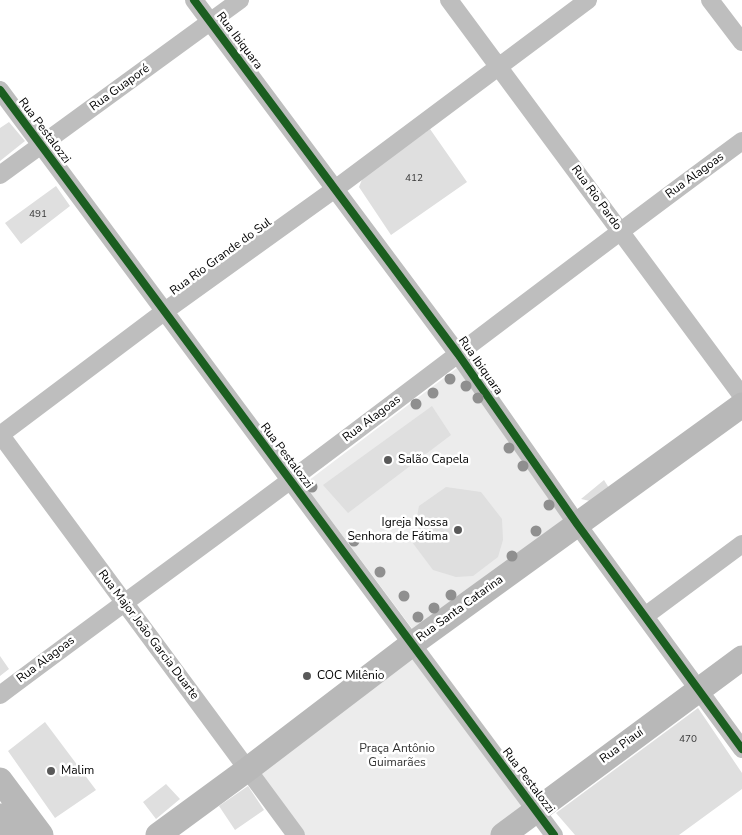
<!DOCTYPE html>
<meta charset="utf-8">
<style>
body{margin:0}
canvas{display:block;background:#fff}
</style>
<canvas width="742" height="835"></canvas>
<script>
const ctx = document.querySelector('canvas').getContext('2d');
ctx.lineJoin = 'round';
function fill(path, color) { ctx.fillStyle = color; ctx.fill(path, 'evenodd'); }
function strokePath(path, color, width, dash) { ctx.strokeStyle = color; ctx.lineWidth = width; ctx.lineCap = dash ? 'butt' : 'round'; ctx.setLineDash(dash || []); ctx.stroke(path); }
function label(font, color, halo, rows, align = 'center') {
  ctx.font = font + ' "Nunito Sans",sans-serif'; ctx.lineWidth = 5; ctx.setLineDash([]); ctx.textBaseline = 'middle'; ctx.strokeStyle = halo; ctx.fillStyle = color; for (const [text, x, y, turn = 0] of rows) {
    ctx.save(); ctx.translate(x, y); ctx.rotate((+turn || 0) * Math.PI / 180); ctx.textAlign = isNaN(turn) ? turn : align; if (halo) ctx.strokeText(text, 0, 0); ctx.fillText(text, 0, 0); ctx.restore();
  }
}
const green = new Path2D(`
 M 457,368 L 567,522 L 414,631 L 304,484 Z
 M 412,644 L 536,810 L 503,835 L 296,835 L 248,769 Z`);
const building = new Path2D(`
 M 9,122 L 25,141 L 0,161 L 0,128 Z
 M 430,129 L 467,182 L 391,235 L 359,187 L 363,177 Z
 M 56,186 L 70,206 L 21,244 L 5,223 Z
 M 432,406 L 451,435 L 348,513 L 323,485 Z
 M 604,480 L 609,488 L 590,501 L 581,499 Z
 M 446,487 L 481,492 L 502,519 L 503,540 L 498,557 L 473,576 L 456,577 L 433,570 L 412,542 L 419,506 Z
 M 0,656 L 9,669 L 0,676 Z
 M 698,708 L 742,773 L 742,789 L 679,835 L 575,835 L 556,813 Z
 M 45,722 L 96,790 L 55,818 L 8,751 Z
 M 166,784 L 180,799 L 156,819 L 143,802 Z
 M 248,786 L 264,810 L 235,830 L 219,806 Z`);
const minor = new Path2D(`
 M 194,0 L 458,354 L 577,524 L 742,749
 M 449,0 L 742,396
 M 710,0 L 742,42
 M 0,90 L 554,835
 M 0,175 L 240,0
 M 0,434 L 296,835
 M 0,435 L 165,311 L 335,189 L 588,0
 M 645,616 L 742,544
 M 0,695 C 97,622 195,552 292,479 C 442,367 591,252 742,141`);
const secondary = new Path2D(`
 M 0,780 L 41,835
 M 0,816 L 15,835
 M 158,835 L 248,769 L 412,644 L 742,405
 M 503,835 L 742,658`);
const cycleway = new Path2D(`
 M 194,0 L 458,354 L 577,524 L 742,749
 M 0,90 L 554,835`);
const trees = [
 [450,379],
 [466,386],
 [433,393],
 [478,398],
 [416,404],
 [509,448],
 [523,466],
 [312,487],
 [549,505],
 [536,531],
 [354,541],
 [512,556],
 [380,572],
 [451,595],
 [404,596],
 [434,608],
 [418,617]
];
const markers = [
 [388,460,5,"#595959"],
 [458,530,5,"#595959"],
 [307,676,5,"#595959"],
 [51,771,5,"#595959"]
];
const numberNames = [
 ["412",414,179],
 ["491",38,215],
 ["470",688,740]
];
const streetNames = [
 ["Rua Ibiquara",239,41,53],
 ["Rua Guaporé",120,88,-36],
 ["Rua Pestalozzi",44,131,53],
 ["Rua Alagoas",695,176,-36],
 ["Rua Rio Pardo",596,198,54],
 ["Rua Rio Grande do Sul",221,257,-36],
 ["Rua Ibiquara",480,366,55],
 ["Rua Alagoas",372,419,-37],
 ["Rua Pestalozzi",286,456,53],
 ["Rua Santa Catarina",460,609,-36],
 ["Rua Major João Garcia Duarte",148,635,53],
 ["Rua Alagoas",46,660,-37],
 ["Rua Piauí",622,746,-36],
 ["Rua Pestalozzi",528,781,53]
];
const poiNames = [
 ["Salão Capela",398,460],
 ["Igreja Nossa",448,523,"right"],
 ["Senhora de Fátima",448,537,"right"],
 ["COC Milênio",317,676],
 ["Malim",61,771]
];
const parkNames = [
 ["Praça Antônio",397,749],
 ["Guimarães",397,763]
];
fill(green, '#ececec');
fill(building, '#dfdfdf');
strokePath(minor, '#bebebe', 18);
strokePath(secondary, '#b8b8b8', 25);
strokePath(cycleway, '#1b5e20', 8);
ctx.fillStyle = '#8f8f8f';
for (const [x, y] of trees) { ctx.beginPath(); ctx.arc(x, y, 5.5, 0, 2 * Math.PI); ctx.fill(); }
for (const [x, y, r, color] of markers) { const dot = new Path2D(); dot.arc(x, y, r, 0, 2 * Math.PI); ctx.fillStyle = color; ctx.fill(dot); strokePath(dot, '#fff', 2); }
label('10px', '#383838', null, numberNames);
label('12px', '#000', '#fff', streetNames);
label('12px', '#000', '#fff', poiNames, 'left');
label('12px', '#333', '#fff', parkNames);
</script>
